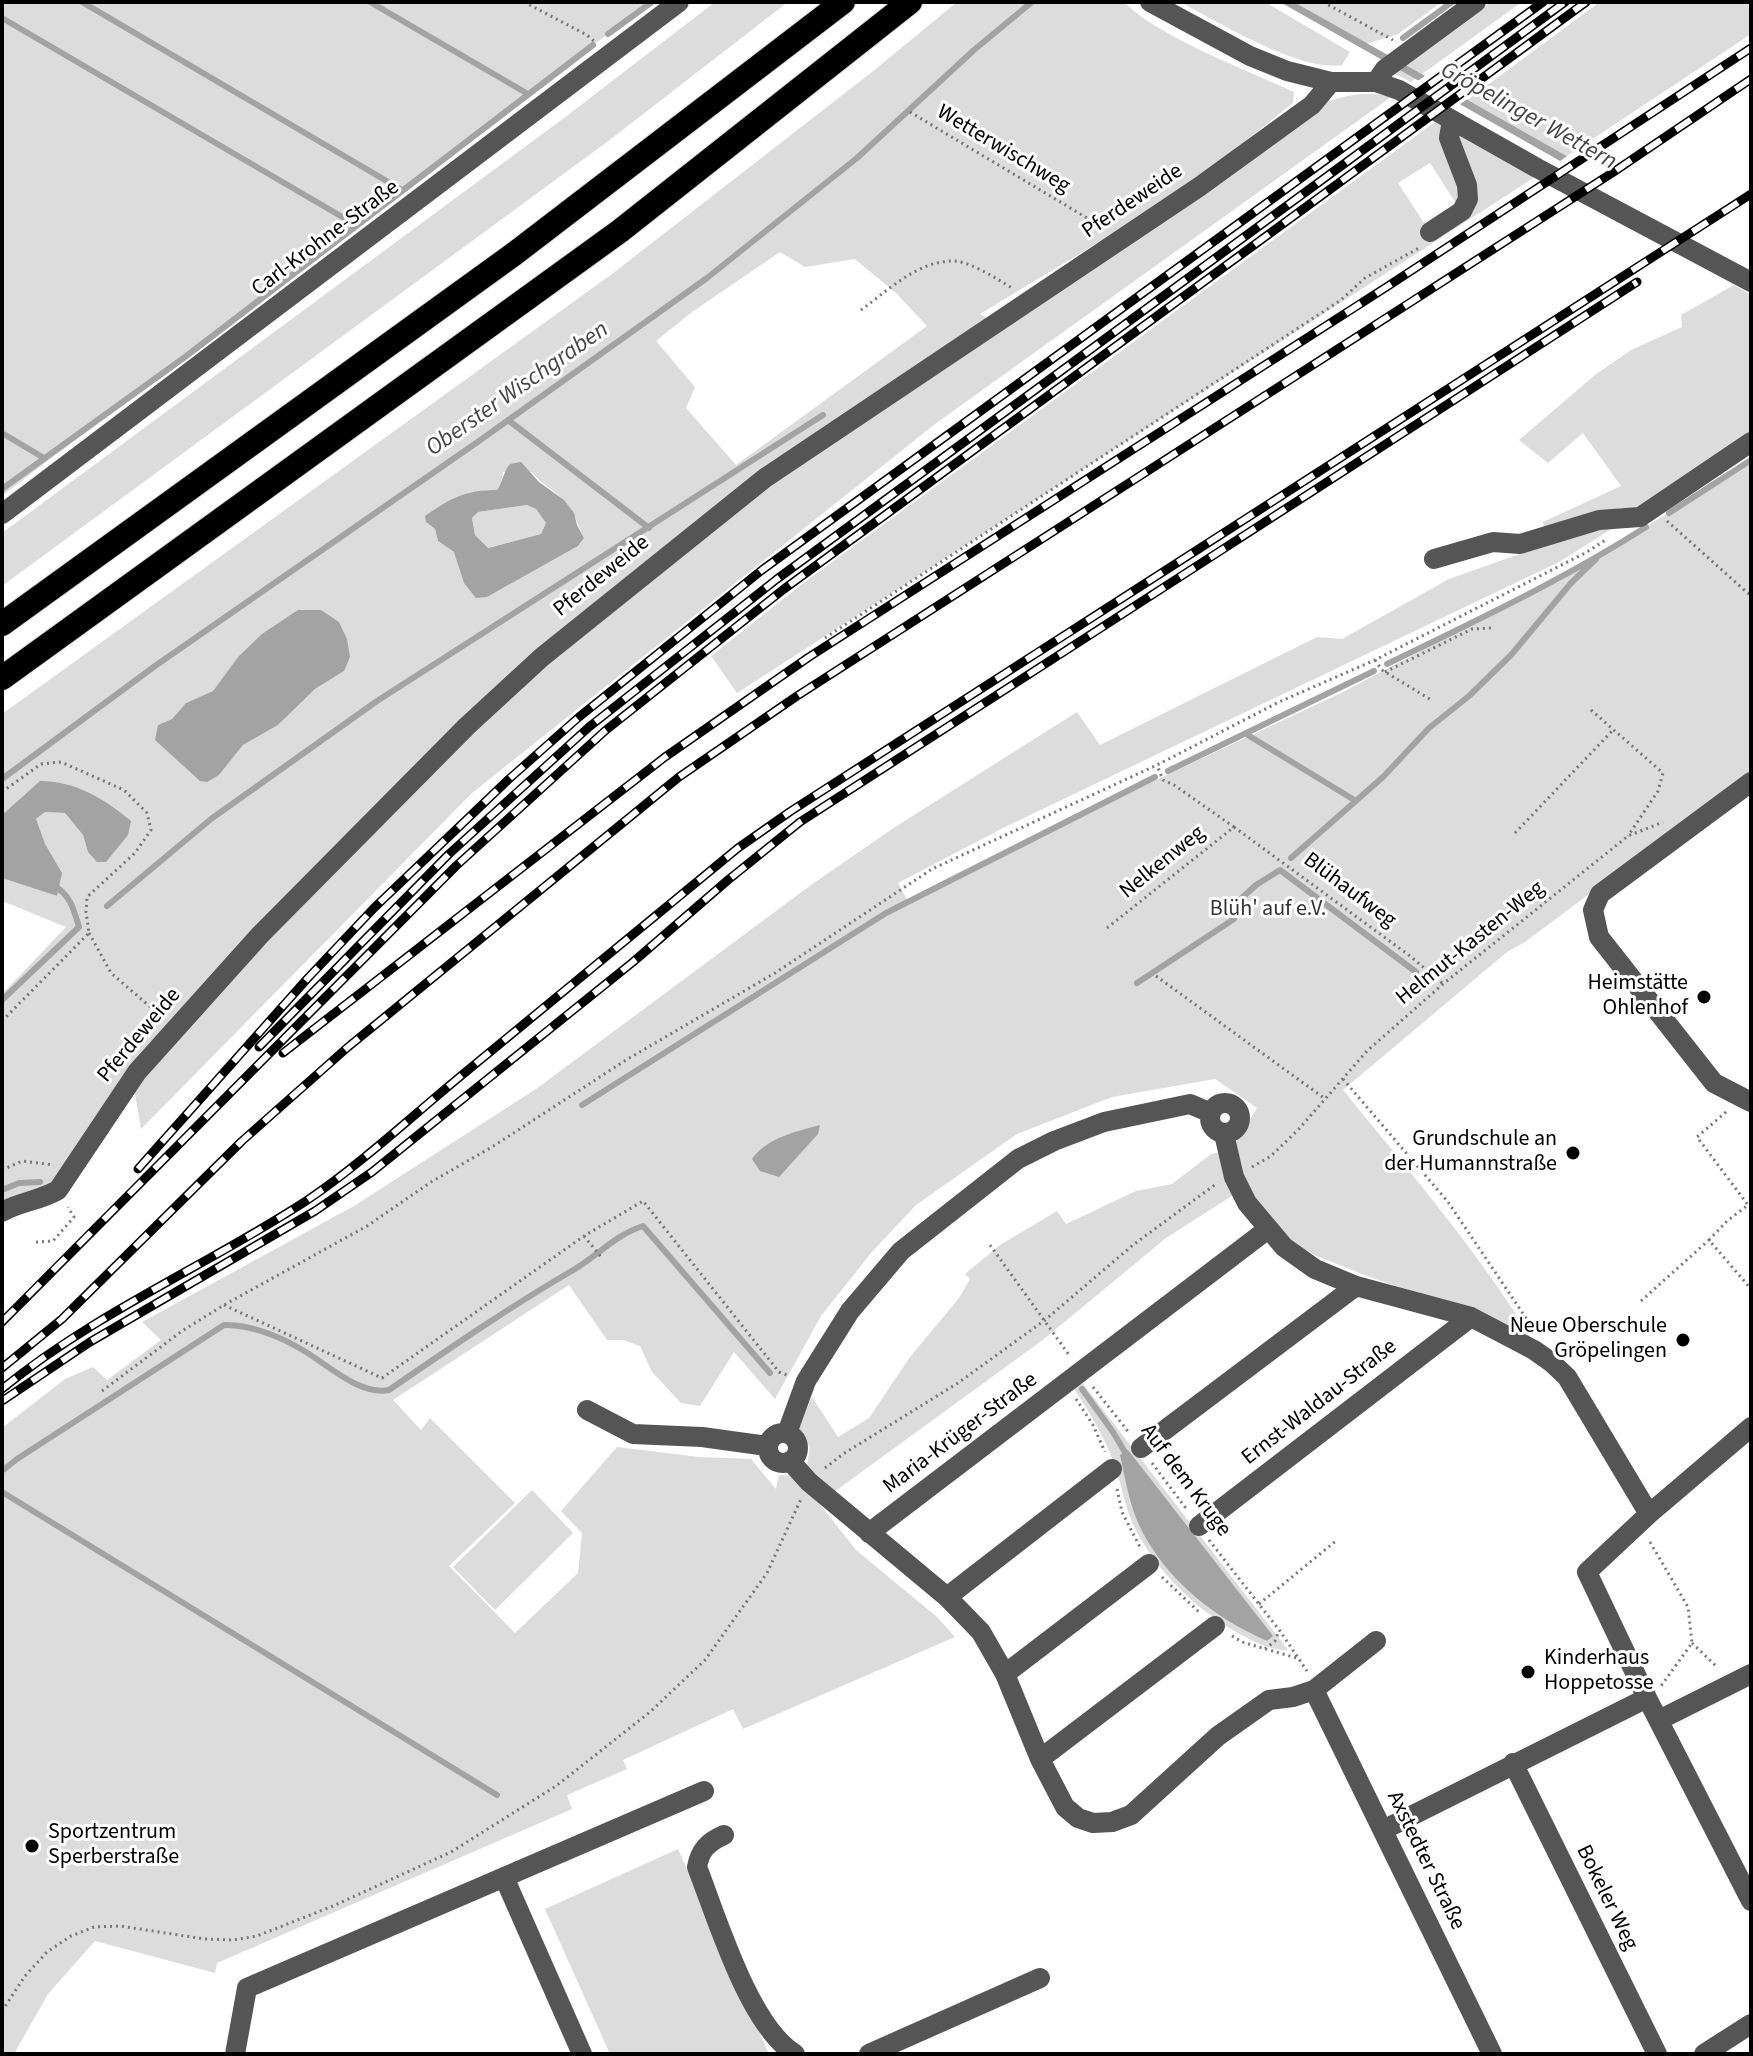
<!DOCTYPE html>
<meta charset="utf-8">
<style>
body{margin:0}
#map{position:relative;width:1753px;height:2056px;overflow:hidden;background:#fff;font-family:"Source Sans 3",sans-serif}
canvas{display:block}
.frame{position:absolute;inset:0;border:4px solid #000;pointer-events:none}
</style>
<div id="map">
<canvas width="1753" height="2056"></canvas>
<div class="frame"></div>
</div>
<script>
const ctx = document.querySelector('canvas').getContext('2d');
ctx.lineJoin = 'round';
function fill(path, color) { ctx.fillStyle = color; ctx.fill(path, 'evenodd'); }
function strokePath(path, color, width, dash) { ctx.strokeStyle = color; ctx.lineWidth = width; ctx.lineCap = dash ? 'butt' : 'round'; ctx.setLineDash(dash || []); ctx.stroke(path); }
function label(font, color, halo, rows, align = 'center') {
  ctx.font = font + ' "Source Sans 3",sans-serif'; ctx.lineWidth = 6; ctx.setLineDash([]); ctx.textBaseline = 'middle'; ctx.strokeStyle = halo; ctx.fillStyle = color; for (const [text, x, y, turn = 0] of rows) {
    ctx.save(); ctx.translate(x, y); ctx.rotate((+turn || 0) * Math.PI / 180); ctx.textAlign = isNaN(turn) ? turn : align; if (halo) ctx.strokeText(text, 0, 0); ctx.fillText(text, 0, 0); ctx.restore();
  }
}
const green = new Path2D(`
 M 2,2 L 653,2 L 529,91 L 2,496 Z
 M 715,2 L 788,2 L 607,142 L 2,586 L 2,533 L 568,115 Z
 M 957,2 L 1124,2 C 1158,37 1247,70 1294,92 L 1293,103 L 1183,191 L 980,314 L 999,326 L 1316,105 C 1342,97 1364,89 1391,97 L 935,424 L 472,793 L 141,1129 L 131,1071 L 49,1188 L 2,1204 L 2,994 L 66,927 L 2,901 L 2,878 L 57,896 L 45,844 L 35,820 L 45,812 L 65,813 L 83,835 L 88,852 L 106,862 L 40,782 L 2,815 L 2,714 L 612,274 L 872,72 ZM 780,252 L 805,267 L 855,259 L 897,294 L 927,326 L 736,465 L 686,408 L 695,387 L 656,341 L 692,312 ZM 503,472 L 532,472 C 542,485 556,491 566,503 C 575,513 578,526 584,538 L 578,546 L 487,597 L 454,552 L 438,541 L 435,529 L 426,522 L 426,516 C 449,499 467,490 497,490 L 501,484 ZM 238,657 L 344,671 L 315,689 L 278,725 L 243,745 L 219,775 L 158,725 L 172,719 L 186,703 L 213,691 Z
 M 1180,2 L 1265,2 L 1350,52 L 1342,65 C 1300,72 1218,22 1180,2 Z
 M 1294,2 L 1442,2 L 1398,34 L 1366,44 Z
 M 1491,2 L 1522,2 L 1411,82 L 1393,73 Z
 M 1600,2 L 1751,2 L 1751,34 L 1567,156 L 1467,100 Z
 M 1435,122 L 1535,177 L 737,693 L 711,656 L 806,581 ZM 1430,163 L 1461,211 L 1430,232 L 1398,183 Z
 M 1734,285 L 1751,295 L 1751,431 L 1640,510 L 1621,508 L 1545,533 L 1543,522 L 1621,486 L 1583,433 L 1548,463 L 1519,440 L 1595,375 L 1631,350 L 1682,327 L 1681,315 Z
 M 1751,461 L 1751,773 L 1525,942 L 1507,952 L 1343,1090 C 1409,1171 1478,1251 1533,1341 L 1472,1311 L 1375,1279 L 1314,1255 L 1279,1235 L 1246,1187 L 1166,1238 L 1044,1339 L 819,1503 L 856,1550 L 937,1617 L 955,1637 L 743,1729 L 733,1709 L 623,1760 L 627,1769 L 567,1795 L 572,1809 L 217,1963 L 215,1973 L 95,1941 L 48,1994 L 14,2054 L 2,2054 L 2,1428 L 65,1379 L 93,1367 L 107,1380 L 161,1340 L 142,1322 L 354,1206 L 536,1089 L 811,885 L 895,827 L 1077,712 L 1100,745 L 1317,637 L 1342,639 L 1449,579 L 1514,556 L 1621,523 L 1559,562 L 1003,828 L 898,883 L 909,903 L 1005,851 L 1343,692 L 1596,558 ZM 1215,1079 L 1257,1108 L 1231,1150 L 1211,1154 L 1172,1184 L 1136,1191 L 1066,1224 L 1057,1211 L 1000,1245 L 965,1274 L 970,1279 L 959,1298 L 910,1357 L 869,1418 L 838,1437 L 812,1397 L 798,1429 L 810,1447 L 807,1464 L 795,1476 L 779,1475 L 776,1489 L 751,1459 L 699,1457 L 617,1447 L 561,1511 L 582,1533 L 578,1573 L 515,1633 L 449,1566 L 515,1503 L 430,1418 L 421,1430 L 393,1400 L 569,1285 L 607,1340 L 623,1340 L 640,1346 L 652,1372 L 681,1403 L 700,1406 L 734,1352 L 775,1399 L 821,1316 L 871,1253 L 916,1205 L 1017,1134 L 1112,1097 Z
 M 527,505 L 536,509 L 546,523 L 541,534 L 487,548 L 475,535 L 472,518 L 478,512 Z
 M 1081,1381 L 1288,1650 C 1269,1651 1247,1638 1231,1629 C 1190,1604 1152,1566 1132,1522 C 1124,1503 1121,1482 1114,1463 C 1103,1435 1090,1412 1073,1388 ZM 1143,1532 L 1259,1619 L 1272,1636 L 1267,1641 C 1210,1617 1176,1583 1143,1532 Z
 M 532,1490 L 573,1533 L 495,1610 L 453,1567 Z
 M 678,1849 L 769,2054 L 610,2054 L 545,1909 Z`);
const water = new Path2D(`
 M 1280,2 L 1294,2 L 1751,260 L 1560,161 Z
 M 521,462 L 539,482 L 564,500 L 574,513 L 577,525 L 584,538 L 578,546 L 487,597 L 476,598 L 464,583 L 454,552 L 438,541 L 435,529 L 426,522 L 425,516 C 451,498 465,490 497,490 C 503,482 503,472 510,464 ZM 527,505 L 536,509 L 546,523 L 541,534 L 488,548 L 475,535 L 472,518 L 478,512 Z
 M 298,610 L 321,610 L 339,622 L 347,639 L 350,657 L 344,671 L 315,689 L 278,725 L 243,745 L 219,775 L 207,782 L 200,781 L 155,740 L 158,725 L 172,719 L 186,703 L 213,691 L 238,657 L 262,634 Z
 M 40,781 C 75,781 105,799 131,821 L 128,835 L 106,862 L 97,862 L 88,852 L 83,835 L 65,813 L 45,812 L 36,819 L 45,844 L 62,873 L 57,896 L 2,878 L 2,815 Z
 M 820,1125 L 818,1134 L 779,1177 L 760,1171 L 752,1159 C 768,1137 795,1132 820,1125 Z
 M 1128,1450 L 1273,1636 L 1267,1641 C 1216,1619 1170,1583 1143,1533 C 1130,1509 1126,1482 1120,1455 Z`);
const pier = new Path2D(`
 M 1428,74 L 1468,97 L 1470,97 L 1455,108 L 1413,84 Z
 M 1570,154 L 1751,256 L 1751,270 L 1556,164 Z`);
const stream = new Path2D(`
 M 82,2 L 402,190
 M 370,2 L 528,94
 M 2,18 L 356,225
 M 608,34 L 652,2
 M 1403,38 L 1452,2
 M 508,420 L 649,528
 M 2,433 L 44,458
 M 2,489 L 185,357 L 593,45
 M 1669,513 L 1751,460
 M 1387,664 C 1475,621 1563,580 1646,527
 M 1246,734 L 1356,801
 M 1168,771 L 1374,671
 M 2,779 L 155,666 L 479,441 L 707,278 L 857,158 L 974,50 L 1032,2
 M 1291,858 L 1383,777 L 1429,728 L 1469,696 L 1511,655 L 1571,583 L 1596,559
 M 107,906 L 211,819 L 377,701 L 823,415
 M 1137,983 L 1234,919 L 1232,907 L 1256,885 L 1280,870 L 1416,972
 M 2,1000 L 79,927 C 74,910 70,894 54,886
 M 582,1105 L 886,913 L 1155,777
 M 2,1190 L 19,1183 L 40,1182
 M 1082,1389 L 1113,1432 L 1129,1459
 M 2,1471 L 17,1459 L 224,1325 C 248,1324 279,1336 301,1349 C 326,1363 359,1396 389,1390 C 450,1348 511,1306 575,1269 C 598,1255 617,1234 643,1226 L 770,1373
 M 2,1492 L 497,1795`);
const path = new Path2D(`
 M 524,2 L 587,35 L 595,42
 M 1323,2 L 1393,40
 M 910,112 L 1102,227
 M 861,310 C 887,291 916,263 949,261 C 967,259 997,279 1012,288
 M 1667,521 L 1751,596
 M 825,638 L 1341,300 L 1365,278 L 1419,248
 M 1375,660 L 1382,670 L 1433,701
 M 1385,672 L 1472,629 L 1491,628
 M 1591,710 L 1663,773 L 1658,791 L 1628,836
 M 2,792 L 41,764 L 61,762 L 124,790 L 147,813 L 151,830 L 135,853 L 87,897 L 86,912 L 89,933 L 2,1021
 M 1234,827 L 1410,956 L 1442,983
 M 1515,833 L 1613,730
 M 1107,928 L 1234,827 L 1174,785 L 1163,780 L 1157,765
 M 89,933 L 111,973 L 162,1017
 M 1156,976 L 1324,1098
 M 1343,1079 L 1448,1202 L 1532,1327
 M 1726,1112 L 1697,1137 L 1748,1205 L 1727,1221 L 1709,1240 L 1751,1289
 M 1252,1167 L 1271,1156 L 1298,1130 L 1367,1051 L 1443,984 L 1628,836 L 1663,822
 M 2,1170 L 22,1161 L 54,1165
 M 584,1236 L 602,1258
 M 36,1242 L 53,1241 L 74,1217 L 68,1207
 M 990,1245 L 1069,1355
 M 1641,1301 L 1709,1240
 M 224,1305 L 382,1378 L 584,1236 L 643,1201 L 779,1372 L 787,1375
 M 1093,1387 L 1130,1434
 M 102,1391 L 182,1331 L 224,1305 L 367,1226 L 431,1182 L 492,1147 L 626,1060 L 775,973 L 932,869 L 1157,765 L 1279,702 L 1375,660 L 1587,552 L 1607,539
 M 1076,1399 L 1093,1425 L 1105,1452
 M 1152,1463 L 1188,1511
 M 825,1468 L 843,1454 L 958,1383 L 1045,1320 L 1133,1245 L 1216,1184
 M 1117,1489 L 1122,1512 L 1141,1549
 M 1209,1540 L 1280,1631 L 1307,1671
 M 1650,1542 L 1688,1607 L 1692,1643 L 1661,1686
 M 1162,1577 L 1200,1613
 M 1259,1604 L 1337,1540
 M 1232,1636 L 1242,1642 L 1300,1659
 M 1692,1643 L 1718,1668
 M 1265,1649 L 1275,1641 L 1279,1631
 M 2,2011 L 25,1976 L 47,1952 L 71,1936 L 94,1927 L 120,1926 L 205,1939 L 233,1940 L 257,1936 L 333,1906 L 451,1852 L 556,1786 L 650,1712 L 705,1660 L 767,1573 L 801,1499`);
const minor = new Path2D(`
 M 1150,2 L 1250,56 L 1287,71 L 1331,82 L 1376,82 L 1399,90 L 1537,168 L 1751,282
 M 1376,82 L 1385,69 L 1476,2
 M 1430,232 L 1462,211 L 1468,199 L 1467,185 L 1449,138 L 1452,120
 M 2,514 L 679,2
 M 1434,559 L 1493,542 L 1520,544 L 1599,520 L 1640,517 L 1751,442
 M 1751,782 L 1600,894 L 1593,910 L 1599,937 L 1714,1083 L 1751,1102
 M1210 1118a15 15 0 1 1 30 0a15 15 0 1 1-30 0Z
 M 1224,1134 L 1234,1177 L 1247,1203 L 1284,1247 L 1315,1269 L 1356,1286 L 1471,1317 L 1534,1350 L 1551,1362 L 1567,1377 L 1649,1514 L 1587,1572 L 1647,1698 L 1751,1901
 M 2,1212 C 19,1202 39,1201 58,1190 L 137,1072 L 260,935 L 467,726 L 542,657 L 765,478 L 1199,187 L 1312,105 L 1331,82
 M 587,1410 L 633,1434 L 702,1437 L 767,1446
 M768 1448a15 15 0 1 1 30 0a15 15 0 1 1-30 0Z
 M 787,1433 L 806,1381 L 850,1311 L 901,1251 L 1018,1159 L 1054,1141 L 1104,1122 L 1190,1104 L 1211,1113
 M 1141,1448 L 1356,1286
 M 791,1462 L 809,1482 L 947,1597 L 981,1632 L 1005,1674 L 1040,1759 L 1065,1807 L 1078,1818 L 1093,1823 L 1112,1822 L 1131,1815 L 1218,1736 L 1269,1700 L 1293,1697 L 1314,1690 L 1376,1641
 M 1649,1514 L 1751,1427
 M 1199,1526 L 1471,1317
 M 869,1533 L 1268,1229
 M 947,1597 L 1112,1469
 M 1005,1674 L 1149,1564
 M 1314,1690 L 1492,2054
 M 1659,1720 L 1751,1674
 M 1040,1759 L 1215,1626
 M 1513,1763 L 1657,2054
 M 1383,1830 L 1647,1698
 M 724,1835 C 708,1842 700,1850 697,1867 C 717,1918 749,2026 795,2054
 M 504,1877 L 582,2054
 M 235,2054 L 247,1988 L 704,1791
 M 869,2054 L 1040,1978
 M 1704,2054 L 1751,2024`);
const highway = new Path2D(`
 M 2,624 L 514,254 L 843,2
 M 2,678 L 620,231 L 910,2`);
const rail = new Path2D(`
 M 259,1047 L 449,854 L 589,727 L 777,579 L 1565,2
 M 283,1053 L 665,757 L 809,657 L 1388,286 L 1751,48
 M 138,1169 L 307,979 L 374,908 L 509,779 L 579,717 L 762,570 L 1543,2
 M 2,1322 L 456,866 L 606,730 L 784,589 L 1586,2
 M 2,1368 L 62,1319 L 242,1141 L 348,1047 L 679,777 L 797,696 L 1612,173 L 1751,79
 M 2,1389 C 95,1313 206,1266 306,1201 C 361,1164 411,1117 462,1075 C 554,999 646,924 738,848 L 791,811 L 1751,194
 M 2,1401 L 90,1342 L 315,1211 L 372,1172 L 633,962 L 728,880 L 800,822 L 1637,282`);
const markers = [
 [1704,997,8,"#000"],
 [1573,1153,8,"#000"],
 [1683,1340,8,"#000"],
 [1528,1672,8,"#000"],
 [32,1846,8,"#000"]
];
const streetNames = [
 ["Wetterwischweg",1003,150,31],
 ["Pferdeweide",1133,202,-34],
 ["Carl-Krohne-Straße",326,239,-37],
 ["Pferdeweide",602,577,-39],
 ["Nelkenweg",1163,863,-39],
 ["Blühaufweg",1349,891,37],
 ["Helmut-Kasten-Weg",1471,944,-39],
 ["Pferdeweide",140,1036,-50],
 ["Ernst-Waldau-Straße",1320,1403,-38],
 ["Maria-Krüger-Straße",961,1434,-37],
 ["Auf dem Kruge",1185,1481,53],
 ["Axstedter Straße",1425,1861,64],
 ["Bokeler Weg",1606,1898,64]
];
const parkNames = [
 ["Blüh' auf e.V.",1268,910]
];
const poiNames = [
 ["Heimstätte",1688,984],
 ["Ohlenhof",1688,1009],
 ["Grundschule an",1557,1140],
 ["der Humannstraße",1557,1165],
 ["Neue Oberschule",1667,1327],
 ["Gröpelingen",1667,1352],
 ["Kinderhaus",1544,1659,"left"],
 ["Hoppetosse",1544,1684,"left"],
 ["Sportzentrum",48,1833,"left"],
 ["Sperberstraße",48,1858,"left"]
];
const waterNames = [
 ["Gröpelinger Wettern",1528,117,29],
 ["Oberster Wischgraben",518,390,-35]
];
fill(green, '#dcdcdc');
fill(water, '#a3a3a3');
fill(pier, '#fff');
strokePath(stream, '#a3a3a3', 6);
strokePath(highway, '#dbdbdb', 26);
strokePath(path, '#777', 3, [2, 4]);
strokePath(minor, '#555', 20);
strokePath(highway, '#000', 24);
strokePath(rail, '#000', 9);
strokePath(rail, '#fff', 6, [18]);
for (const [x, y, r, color] of markers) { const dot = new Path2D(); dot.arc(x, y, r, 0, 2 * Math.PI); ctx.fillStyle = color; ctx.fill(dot); strokePath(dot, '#fff', 3); }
label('22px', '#000', '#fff', streetNames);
label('22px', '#333', '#fff', parkNames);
label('22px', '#000', '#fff', poiNames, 'right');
label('italic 24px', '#444', '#fff', waterNames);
</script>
